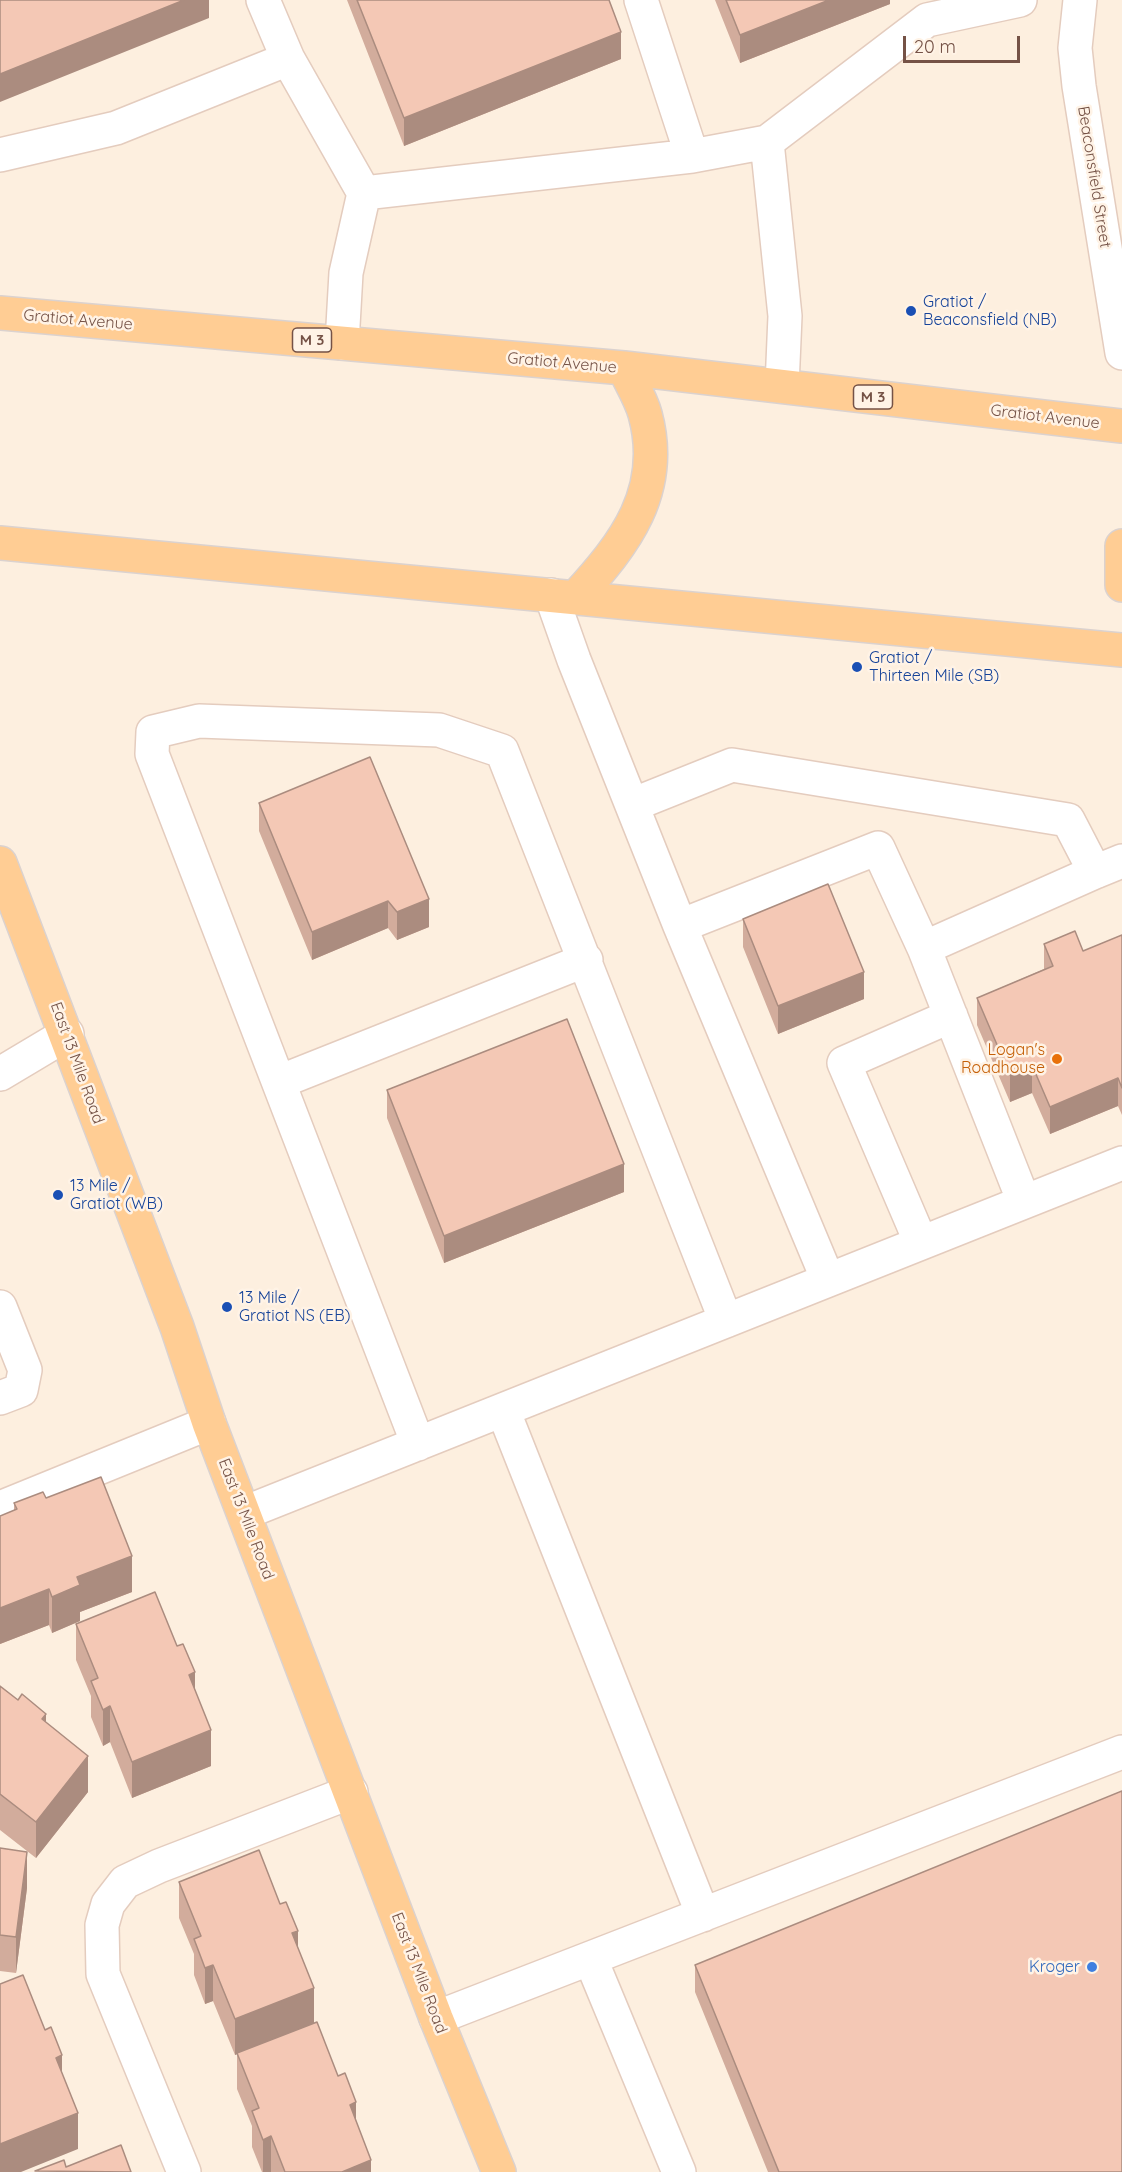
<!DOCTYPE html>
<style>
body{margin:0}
#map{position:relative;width:1122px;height:2172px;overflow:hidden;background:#fdefdf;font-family:Quicksand,sans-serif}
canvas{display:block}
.scale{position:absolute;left:903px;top:36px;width:117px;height:27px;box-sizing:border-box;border:3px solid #755246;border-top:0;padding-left:8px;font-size:18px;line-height:21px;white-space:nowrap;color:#755246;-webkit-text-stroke:4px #fff3e6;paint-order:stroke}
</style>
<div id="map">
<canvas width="1122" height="2172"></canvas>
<div class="scale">20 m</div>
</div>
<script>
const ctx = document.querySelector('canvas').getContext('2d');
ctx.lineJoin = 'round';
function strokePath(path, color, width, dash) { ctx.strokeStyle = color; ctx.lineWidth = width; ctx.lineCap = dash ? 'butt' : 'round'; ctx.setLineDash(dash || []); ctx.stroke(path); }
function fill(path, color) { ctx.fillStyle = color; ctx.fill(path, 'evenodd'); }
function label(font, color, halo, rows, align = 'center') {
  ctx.font = font + ' Quicksand,sans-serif'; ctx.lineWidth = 5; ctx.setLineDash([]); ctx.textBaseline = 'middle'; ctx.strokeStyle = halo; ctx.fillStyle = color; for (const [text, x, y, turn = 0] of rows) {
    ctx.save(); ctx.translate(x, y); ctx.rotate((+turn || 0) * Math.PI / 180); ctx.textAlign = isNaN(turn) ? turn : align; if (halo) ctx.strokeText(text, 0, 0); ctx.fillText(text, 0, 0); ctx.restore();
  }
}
const minor = new Path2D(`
 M 263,0 L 288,59
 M 641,0 L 692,156
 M 1080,0 L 1075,48 L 1079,86 L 1122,353
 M 0,155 L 116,128 L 288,59 L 364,193
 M 342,343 L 346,273 L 364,193 L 692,156 L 767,142
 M 782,386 L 785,316 L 767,142 L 927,20 L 1020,0
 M 551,595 L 574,660 L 680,926 L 828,1280
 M 632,805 L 732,765 L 1068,820 L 1095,872 L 924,948 L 878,848 L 680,926
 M 1095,872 L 1122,861
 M 924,948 L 1024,1202
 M 0,1074 L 67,1034
 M 279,1082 L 586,960
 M 921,1243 L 844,1063 L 951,1016
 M 0,1307 L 25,1370 L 21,1390 L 0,1398
 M 503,1410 L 703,1915
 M 418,1444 L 152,754 L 153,732 L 199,721 L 439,730 L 502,751 L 726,1321
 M 0,1508 L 209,1423
 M 244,1513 L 1122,1163
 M 591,1960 L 679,2172
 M 436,2018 L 1122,1752
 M 184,2172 L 103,1974 L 102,1925 L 108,1904 L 125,1882 L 159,1866 L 351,1792`);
const major = new Path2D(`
 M 0,313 L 624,368 L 1122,426
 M 0,543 L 1122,650
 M 1122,546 L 1122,585
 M 576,597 C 625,544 666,491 645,414 C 641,399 631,383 624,368
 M 0,863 L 177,1327 L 209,1423 L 436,2018 L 499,2172`);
const wall = new Path2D(`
 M 347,0 L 609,0 L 621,59 L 404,146 Z
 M 715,0 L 890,0 L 890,4 L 740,63 Z
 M 259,803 L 429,927 L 397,940 L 388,928 L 312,960 L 259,831 Z
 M 743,919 L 864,999 L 778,1034 L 743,947 Z
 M 1122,935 L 1122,1115 L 1118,1106 L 1050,1134 L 1032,1093 L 1010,1102 L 977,1025 L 977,998 L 1044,969 L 1044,944 L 1083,951 Z
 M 387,1090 L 624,1192 L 444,1263 L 387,1118 Z
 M 46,1498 L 132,1592 L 80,1612 L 80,1621 L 52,1633 L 49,1625 L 0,1644 L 0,1516 L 14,1511 L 14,1503 Z
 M 76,1624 L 195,1691 L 211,1766 L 132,1798 L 110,1742 L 103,1746 L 91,1717 L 91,1696 L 76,1660 Z
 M 0,1686 L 46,1723 L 88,1792 L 36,1858 L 0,1830 Z
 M 0,1848 L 27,1888 L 16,1973 L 0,1971 Z
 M 179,1882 L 298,1950 L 314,2023 L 356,2120 L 371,2172 L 262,2172 L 252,2147 L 252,2126 L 237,2089 L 237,2054 L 235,2055 L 213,2001 L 205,2004 L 194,1975 L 194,1954 L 179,1918 Z
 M 695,1965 L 1122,2172 L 768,2172 L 695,1992 Z`);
const shadedWall = new Path2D(`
 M 184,0 L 209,0 L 209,18 L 0,102 L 0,74 Z
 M 829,0 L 890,0 L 890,4 L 740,63 L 740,35 Z
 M 621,32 L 621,59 L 404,146 L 404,118 Z
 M 429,899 L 429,927 L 397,940 L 397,912 Z
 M 388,901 L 388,928 L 312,960 L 312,932 Z
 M 864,972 L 864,999 L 778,1034 L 778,1006 Z
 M 1032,1065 L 1032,1093 L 1010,1102 L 1010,1075 Z
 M 1118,1078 L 1118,1106 L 1050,1134 L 1050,1107 Z
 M 624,1164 L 624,1192 L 444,1263 L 444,1236 Z
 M 132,1556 L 132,1592 L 80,1612 L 80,1621 L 52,1633 L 52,1597 L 77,1577 Z
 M 49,1589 L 49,1625 L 0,1644 L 0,1608 Z
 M 195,1672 L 195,1708 L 189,1675 Z
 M 110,1706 L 110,1742 L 103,1746 L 103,1710 Z
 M 46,1714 L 46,1750 L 42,1719 Z
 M 211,1730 L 211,1766 L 132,1798 L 132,1762 Z
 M 88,1756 L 88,1792 L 36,1858 L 36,1822 Z
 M 27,1852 L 27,1888 L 16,1973 L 16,1937 Z
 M 298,1931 L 298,1967 L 292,1933 Z
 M 213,1965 L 213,2001 L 205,2004 L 205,1968 Z
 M 314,1988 L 314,2024 L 235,2055 L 235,2019 Z
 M 62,2055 L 62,2091 L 56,2058 Z
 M 356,2102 L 356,2138 L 350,2105 Z
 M 78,2113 L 78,2149 L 21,2172 L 0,2172 L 0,2144 Z
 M 271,2136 L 271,2172 L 263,2172 L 263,2140 Z
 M 371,2160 L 371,2172 L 342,2172 Z`);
const building = new Path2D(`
 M 0,0 L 184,0 L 0,74 Z
 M 357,0 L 609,0 L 621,32 L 404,118 Z
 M 726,0 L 829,0 L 740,35 Z
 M 370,757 L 429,899 L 397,912 L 388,901 L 312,932 L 259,803 Z
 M 828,884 L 864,972 L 778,1006 L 743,919 Z
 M 1075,931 L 1083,951 L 1122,935 L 1122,1088 L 1118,1078 L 1050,1107 L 1032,1065 L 1010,1075 L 977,998 L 1053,966 L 1044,944 Z
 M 567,1019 L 624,1164 L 444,1236 L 387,1090 Z
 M 101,1477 L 132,1556 L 77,1577 L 80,1585 L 52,1597 L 49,1589 L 0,1608 L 0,1516 L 17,1509 L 14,1503 L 43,1492 L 46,1498 Z
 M 155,1592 L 177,1646 L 183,1644 L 195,1672 L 189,1675 L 211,1730 L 132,1762 L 110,1706 L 103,1710 L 91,1681 L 98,1678 L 76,1624 Z
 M 0,1686 L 18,1700 L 22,1694 L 46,1714 L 42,1719 L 88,1756 L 36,1822 L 0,1794 Z
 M 1122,1791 L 1122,2172 L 779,2172 L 695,1965 Z
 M 0,1848 L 27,1852 L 16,1937 L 0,1935 Z
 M 259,1850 L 280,1904 L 286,1902 L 298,1931 L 292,1933 L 314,1988 L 235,2019 L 213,1965 L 205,1968 L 194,1939 L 201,1936 L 179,1882 Z
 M 23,1975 L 45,2030 L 51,2027 L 62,2055 L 56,2058 L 78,2113 L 0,2144 L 0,1984 Z
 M 317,2022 L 338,2076 L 345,2073 L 356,2102 L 350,2105 L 371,2160 L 342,2172 L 285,2172 L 271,2136 L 263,2140 L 252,2111 L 259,2108 L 237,2053 Z
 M 121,2145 L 131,2172 L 35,2171 L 64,2160 L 66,2167 Z`);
const markers = [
 [911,311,6,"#1a4fb4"],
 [857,667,6,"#1a4fb4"],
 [1057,1059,6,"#e8710a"],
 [58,1195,6,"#1a4fb4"],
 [227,1307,6,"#1a4fb4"],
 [1092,1967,6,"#3f7fe0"]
];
const shields = [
 [312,340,39],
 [873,397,39]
];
const shieldNames = [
 ["M 3",312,340],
 ["M 3",873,397]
];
const streetNames = [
 ["Beaconsfield Street",1094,177,81],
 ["Gratiot Avenue",78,320,5],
 ["Gratiot Avenue",562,363,5],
 ["Gratiot Avenue",1045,417,7],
 ["East 13 Mile Road",77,1063,70],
 ["East 13 Mile Road",246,1519,69],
 ["East 13 Mile Road",419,1973,69]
];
const transitNames = [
 ["Gratiot /",923,302],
 ["Beaconsfield (NB)",923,320],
 ["Gratiot /",869,658],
 ["Thirteen Mile (SB)",869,676],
 ["13 Mile /",70,1186],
 ["Gratiot (WB)",70,1204],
 ["13 Mile /",239,1298],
 ["Gratiot NS (EB)",239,1316]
];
const foodNames = [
 ["Logan's",1045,1050],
 ["Roadhouse",1045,1068]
];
const shopNames = [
 ["Kroger",1080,1967]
];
strokePath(minor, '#e4ccbe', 36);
strokePath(major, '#dbd2cf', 36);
strokePath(minor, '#fff', 33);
strokePath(major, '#ffcd94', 33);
fill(wall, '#d2ac9c');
fill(shadedWall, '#ab8c7f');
fill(building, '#f4c8b5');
strokePath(building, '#ab8c7f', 1.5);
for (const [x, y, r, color] of markers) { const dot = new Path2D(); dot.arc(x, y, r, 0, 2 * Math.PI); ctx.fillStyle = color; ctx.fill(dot); strokePath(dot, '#fff3e6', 2); }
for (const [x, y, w] of shields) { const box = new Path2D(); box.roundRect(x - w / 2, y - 12, w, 24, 4.5); ctx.fillStyle = '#fff3e6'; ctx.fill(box); strokePath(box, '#755246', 1.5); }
label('bold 15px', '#755246', null, shieldNames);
label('16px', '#755246', '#fff3e6', streetNames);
label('16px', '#164399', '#fff3e6', transitNames, 'left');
label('16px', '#c56008', '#fff3e6', foodNames, 'right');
label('16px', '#366cbe', '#fff3e6', shopNames, 'right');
</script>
